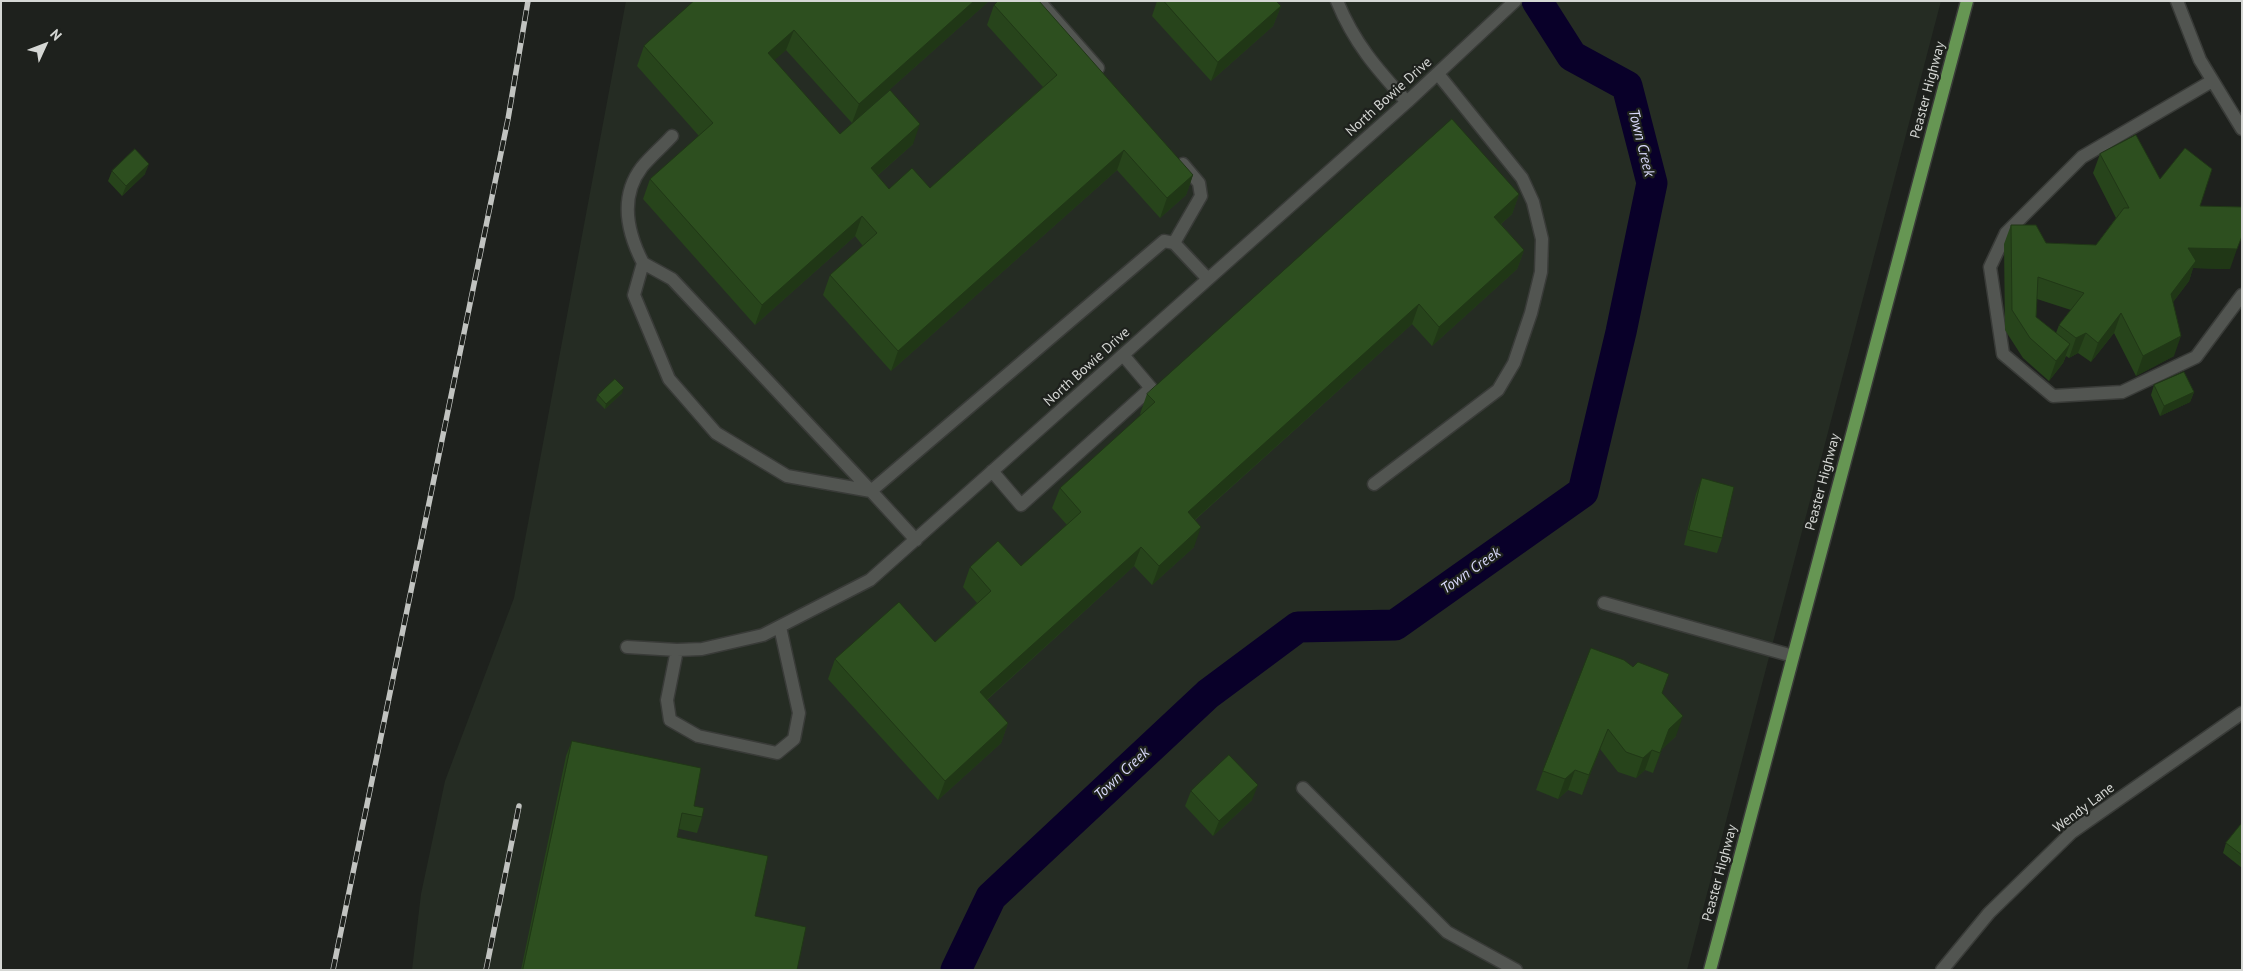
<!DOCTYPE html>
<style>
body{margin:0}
#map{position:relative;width:2243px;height:971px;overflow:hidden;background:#1e211d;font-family:"PT Sans",sans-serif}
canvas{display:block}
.frame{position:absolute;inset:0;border:2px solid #d5d7d4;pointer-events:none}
.north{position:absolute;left:20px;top:20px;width:50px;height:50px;-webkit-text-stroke:4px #1e211d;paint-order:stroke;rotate:47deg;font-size:14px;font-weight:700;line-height:20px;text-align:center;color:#d5d7d4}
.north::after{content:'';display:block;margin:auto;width:18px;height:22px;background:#d5d7d4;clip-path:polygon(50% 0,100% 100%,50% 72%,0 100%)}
</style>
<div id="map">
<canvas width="2243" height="971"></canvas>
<div class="frame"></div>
<div class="north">N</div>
</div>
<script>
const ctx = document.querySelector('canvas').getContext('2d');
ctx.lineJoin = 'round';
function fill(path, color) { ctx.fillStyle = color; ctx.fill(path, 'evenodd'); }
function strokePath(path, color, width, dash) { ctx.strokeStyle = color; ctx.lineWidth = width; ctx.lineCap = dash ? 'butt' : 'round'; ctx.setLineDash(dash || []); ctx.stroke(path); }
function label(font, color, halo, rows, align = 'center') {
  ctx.font = font + ' "PT Sans",sans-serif'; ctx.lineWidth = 4.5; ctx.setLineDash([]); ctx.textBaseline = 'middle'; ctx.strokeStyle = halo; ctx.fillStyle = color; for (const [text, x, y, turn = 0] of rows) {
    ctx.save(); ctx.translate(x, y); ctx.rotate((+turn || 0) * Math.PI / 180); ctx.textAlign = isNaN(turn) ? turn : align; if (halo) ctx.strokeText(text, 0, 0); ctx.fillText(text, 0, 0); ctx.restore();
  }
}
const built = new Path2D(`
 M 626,1 L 1941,1 L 1687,970 L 412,970 L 421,894 L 445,781 L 514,598 Z`);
const river = new Path2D(`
 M 956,970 L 991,897 L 1208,694 L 1298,627 L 1395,625 L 1583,492 L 1621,332 L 1652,183 L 1627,86 L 1572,56 L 1537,1`);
const minor = new Path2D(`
 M 1039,1 L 1098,68
 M 1337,1 C 1354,43 1377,69 1407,102
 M 2177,1 L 2200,60 L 2242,129
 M 2212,81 L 2082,157 L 2006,233 L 1990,267 L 2003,354 L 2053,396 L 2122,392 L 2196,357 L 2242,295
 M 1174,243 L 1201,196 L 1199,183 L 1183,164
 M 643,263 C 627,232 619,197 642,167 C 651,156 663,146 672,136
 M 992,471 L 1021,505 L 1151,388 L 1123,355
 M 1374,484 L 1498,390 L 1514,363 L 1531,313 L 1541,272 L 1542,239 L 1533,202 L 1522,178 L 1438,74
 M 916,540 L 871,491 L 787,476 L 716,433 L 669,379 L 634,295 L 643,263 L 672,279 L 871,491 L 1164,241 L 1174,243 L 1208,279
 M 1604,603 L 1793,656
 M 627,647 L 677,650 L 702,649 L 763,635 L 870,580 L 1407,102 L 1515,1
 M 677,650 L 667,700 L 670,720 L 698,736 L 777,753 L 794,739 L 799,713 L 780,627
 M 1303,788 L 1447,932 L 1516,970
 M 1942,970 L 1989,913 L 2072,832 L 2242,713`);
const major = new Path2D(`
 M 1710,970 L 1967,1`);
const rail = new Path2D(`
 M 333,970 L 508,119 L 528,1
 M 486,970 L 519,806`);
const wall = new Path2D(`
 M 694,1 L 989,1 L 852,123 L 786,50 L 774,60 L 840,134 L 913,144 L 877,176 L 889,189 L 930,188 L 1043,87 L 987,25 L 994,5 L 1193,175 L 1186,195 L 1160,218 L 1117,170 L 891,371 L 823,295 L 830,275 L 863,246 L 855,236 L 755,325 L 643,199 L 650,179 L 699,136 L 637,66 L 644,46 Z
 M 1157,1 L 1276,1 L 1281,6 L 1273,26 L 1211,81 L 1152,16 Z
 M 2100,154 L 2160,179 L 2200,206 L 2230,269 L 2193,268 L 2189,281 L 2173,302 L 2174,356 L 2136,376 L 2114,333 L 2091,362 L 2078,353 L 2069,358 L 2066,356 L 2063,363 L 2049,381 L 2023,358 L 2005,330 L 2004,244 L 2011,225 L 2046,243 L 2096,245 L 2116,218 L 2093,173 ZM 2037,299 L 2071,310 L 2059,325 L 2056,333 L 2036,317 Z
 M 112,171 L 145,174 L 122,196 L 108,181 Z
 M 1519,194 L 1512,214 L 1501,224 L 1524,250 L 1517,269 L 1432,346 L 1412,324 L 1195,520 L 1194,547 L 1152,585 L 1134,566 L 987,700 L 1008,723 L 1001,743 L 938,800 L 828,679 L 835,659 L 935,642 L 977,603 L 963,587 L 970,567 L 1021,566 L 1067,525 L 1052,508 L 1060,488 L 1141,415 L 1140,414 L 1147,394 Z
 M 2154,385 L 2194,392 L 2190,402 L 2160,416 L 2151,395 Z
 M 622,393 L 605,409 L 596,400 L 598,395 Z
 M 1702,478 L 1722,538 L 1717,553 L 1684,545 L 1696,494 Z
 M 1662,693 L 1676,736 L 1662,749 L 1653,773 L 1645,770 L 1636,778 L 1618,772 L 1600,749 L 1582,795 L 1568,790 L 1558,799 L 1536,790 L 1543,771 Z
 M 572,741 L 694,806 L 702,817 L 697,833 L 679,829 L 677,837 L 755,916 L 797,970 L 521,970 L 566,756 Z
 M 1191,791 L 1252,800 L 1213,836 L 1185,806 Z
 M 2242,823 L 2242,868 L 2223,853 L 2226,843 Z`);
const shadedWall = new Path2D(`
 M 974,1 L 989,1 L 852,123 L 859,104 Z
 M 1281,6 L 1273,26 L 1211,81 L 1218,62 Z
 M 794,30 L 786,50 L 760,73 L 768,53 Z
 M 920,124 L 913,144 L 863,188 L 871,168 Z
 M 1124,150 L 1117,170 L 891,371 L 898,351 Z
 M 149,164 L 145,174 L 122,196 L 126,186 Z
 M 1193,175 L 1186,195 L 1160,218 L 1167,198 Z
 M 1519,194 L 1512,214 L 1487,236 L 1494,217 Z
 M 862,216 L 855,236 L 755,325 L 762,305 Z
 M 2188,248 L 2237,249 L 2230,269 L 2193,268 L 2189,281 L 2164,314 Z
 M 1524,250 L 1517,269 L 1432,346 L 1439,327 Z
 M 1419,304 L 1412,324 L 1181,532 L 1188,512 Z
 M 2121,313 L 2114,333 L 2091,362 L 2098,343 Z
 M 2086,333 L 2078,353 L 2069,358 L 2076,338 Z
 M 2181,336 L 2174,356 L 2136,376 L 2143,356 Z
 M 2070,344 L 2063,363 L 2049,381 L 2056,361 Z
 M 624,388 L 622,393 L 605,409 L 606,404 Z
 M 2194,392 L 2190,402 L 2160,416 L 2164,406 Z
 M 1201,527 L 1194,547 L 1152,585 L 1159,566 Z
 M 1141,547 L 1134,566 L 973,712 L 980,692 Z
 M 1683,716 L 1676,736 L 1662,749 L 1653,773 L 1669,729 Z
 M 1008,723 L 1001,743 L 938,800 L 945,781 Z
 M 1608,729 L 1600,749 L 1582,795 L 1589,775 Z
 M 1652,750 L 1645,770 L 1636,778 L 1643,758 Z
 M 1575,770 L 1568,790 L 1558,799 L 1565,779 Z
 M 1258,785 L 1252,800 L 1213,836 L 1219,821 Z`);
const building = new Path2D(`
 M 694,1 L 974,1 L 859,104 L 794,30 L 768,53 L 840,134 L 890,90 L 920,124 L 871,168 L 889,189 L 912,168 L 930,188 L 1057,75 L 994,5 L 998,1 L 1039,1 L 1193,175 L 1167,198 L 1124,150 L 898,351 L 830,275 L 877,233 L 862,216 L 762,305 L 650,179 L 713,123 L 644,46 Z
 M 1164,1 L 1276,1 L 1281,6 L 1218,62 Z
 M 1452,119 L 1519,194 L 1494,217 L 1524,250 L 1439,327 L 1419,304 L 1188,512 L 1201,527 L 1159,566 L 1141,547 L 980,692 L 1008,723 L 945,781 L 835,659 L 899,602 L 935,642 L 991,591 L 970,567 L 998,541 L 1021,566 L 1081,512 L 1060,488 L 1155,402 L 1147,394 Z
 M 2136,135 L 2160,179 L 2185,148 L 2212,169 L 2200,206 L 2242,207 L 2242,236 L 2237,249 L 2188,248 L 2196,261 L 2171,294 L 2181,336 L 2143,356 L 2121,313 L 2098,343 L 2086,333 L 2076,338 L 2059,325 L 2084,293 L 2038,277 L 2036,317 L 2070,344 L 2056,361 L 2030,338 L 2012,310 L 2011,225 L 2036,225 L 2046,243 L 2096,245 L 2124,208 L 2129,208 L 2100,154 Z
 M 135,149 L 149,164 L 126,186 L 112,171 Z
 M 2184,372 L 2194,392 L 2164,406 L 2154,385 Z
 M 615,379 L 624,388 L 606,404 L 598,395 Z
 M 1702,478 L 1734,487 L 1722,538 L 1689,530 Z
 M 1591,648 L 1624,660 L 1633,667 L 1638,662 L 1669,674 L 1662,693 L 1683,716 L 1669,729 L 1660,753 L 1652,750 L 1643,758 L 1626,752 L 1608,729 L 1589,775 L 1575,770 L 1565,779 L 1543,771 Z
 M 572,741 L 701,768 L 694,806 L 704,808 L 702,817 L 682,813 L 677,837 L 768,856 L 755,916 L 806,927 L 797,970 L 523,970 Z
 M 1229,755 L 1258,785 L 1219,821 L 1191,791 Z
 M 2242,823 L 2242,855 L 2226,843 Z`);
const streetNames = [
 ["Peaster Highway",1928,90,-75],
 ["North Bowie Drive",1389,97,-42],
 ["North Bowie Drive",1087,367,-42],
 ["Peaster Highway",1823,482,-75],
 ["Wendy Lane",2084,808,-37],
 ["Peaster Highway",1720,873,-75]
];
const waterNames = [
 ["Town Creek",1641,143,76],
 ["Town Creek",1471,571,-35],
 ["Town Creek",1122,774,-43]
];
fill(built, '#252c23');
strokePath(river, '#090029', 31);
strokePath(minor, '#393b38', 15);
strokePath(major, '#393b38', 15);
strokePath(minor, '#525551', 12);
strokePath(major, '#669653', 12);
strokePath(rail, '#c1c3c0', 5.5);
strokePath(rail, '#1e211d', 4, [11]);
fill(wall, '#27441b');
fill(shadedWall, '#203716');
fill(building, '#2d4f1f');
strokePath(building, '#203716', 1);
label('14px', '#d5d7d4', '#1e211d', streetNames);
label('italic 15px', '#dadafc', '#1e211d', waterNames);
</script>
